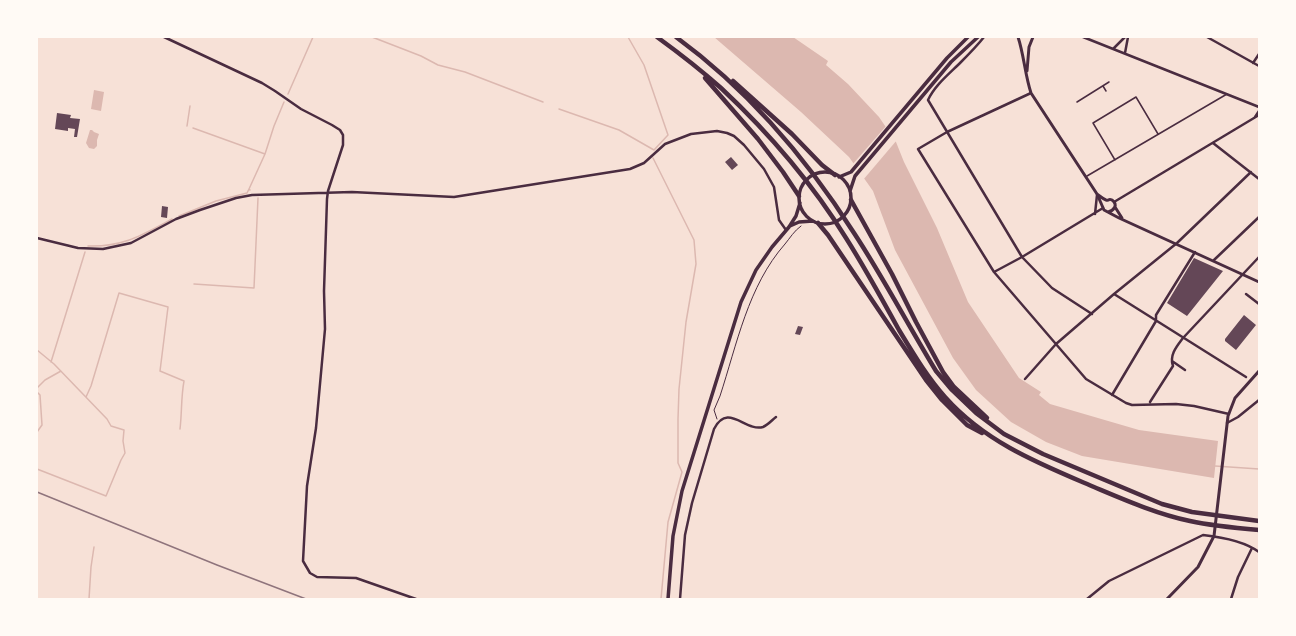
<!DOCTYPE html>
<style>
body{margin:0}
#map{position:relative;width:1296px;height:636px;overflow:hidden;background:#f7e1d7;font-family:"Work Sans",sans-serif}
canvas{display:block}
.frame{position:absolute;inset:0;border:38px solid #fffaf5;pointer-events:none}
</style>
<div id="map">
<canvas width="1296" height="636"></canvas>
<div class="frame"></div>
</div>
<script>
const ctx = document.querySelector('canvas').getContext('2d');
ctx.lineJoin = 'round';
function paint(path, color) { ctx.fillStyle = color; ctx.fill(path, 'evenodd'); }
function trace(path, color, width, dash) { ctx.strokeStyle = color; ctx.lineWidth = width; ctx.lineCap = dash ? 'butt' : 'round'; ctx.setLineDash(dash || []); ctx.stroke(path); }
paint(new Path2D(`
 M714 37H793L828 61 826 65 848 84 879 117 896 142 904 162 937 228 968 302 1019 378 1041 392 1039 395 1050 404 1139 430 1218 441 1214 478 1082 456 1046 442 1011 422 976 390 953 358 895 250 873 191 849 157 801 112Z
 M94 90 104 92 101 111 91 109Z
 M90 130H92L94 132 99 134 97 140V146L94 149 89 148 86 143Z`), '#dcb8b0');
paint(new Path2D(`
 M887 125 897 140 863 180 852 165Z`), '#f7e1d7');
trace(new Path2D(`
 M372 37 421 56 438 65 465 72 543 102
 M288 94 313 37
 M559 109 619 130 654 150 668 135 644 65 628 37
 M187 126 190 106
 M193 128 265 154
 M653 158 694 240 696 264 686 322 679 389 678 419V463L682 472 668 522 661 599
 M250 190 249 189 265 154 274 126 284 102
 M179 216 216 201 247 193 249 189
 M88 246C124 247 142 235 172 219
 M194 284 254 288 258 198
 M37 350 54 364 107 419 111 426 124 430 123 441 125 453 121 460 106 496 37 469
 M51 362 85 252
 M37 388 45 380 61 371
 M37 392 40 395 42 425 37 432
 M86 397 91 386 119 293 168 307 160 371 184 381C181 397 182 412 180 429
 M1215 466 1259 469
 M89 599 91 567 94 547`), '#dcb8b0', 1.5);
paint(new Path2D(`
 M57 113 71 115 70 118 80 119 77 137H74L75 129 68 128V131L55 129Z
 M731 157 738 165 732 170 725 162Z
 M162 206 168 207 167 218 161 217Z
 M1194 258 1223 271 1187 316 1167 303Z
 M1244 315 1256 325 1236 350 1225 341V339Z
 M798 326 803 327 800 335 795 334Z`), '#644757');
trace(new Path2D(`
 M717 419 714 410 720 396C737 344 748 286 785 244 790 238 794 231 801 226`), '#4a2c40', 1);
trace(new Path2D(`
 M1103 86 1106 91
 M1077 102 1109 82
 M1115 160 1093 123 1136 97 1158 134
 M1087 176 1227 94`), '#4a2c40', 1.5);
trace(new Path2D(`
 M164 37 262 83 275 91 301 109 332 125 340 130 343 135V145L328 191 327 199 324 291 325 329 316 428 307 486 303 561 310 573 317 577 356 578 416 599
 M984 37C977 46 969 54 961 62 949 74 935 85 928 100L1022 257 1052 288 1092 314
 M1083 37 1259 107
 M1207 37 1259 66
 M1113 49 1125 37
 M1125 53 1128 37
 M1253 63 1259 54
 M1031 93 947 132 918 149 994 272 1086 379 1126 403 1132 405 1176 404 1194 406 1229 414
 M1255 117 1259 111
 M1213 143 1259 179
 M1114 202 1259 115
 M1095 214 1097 195
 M37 238 78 248 103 249 131 243 176 219 200 210 236 198 252 195 352 192 454 197 567 179 630 169 644 163 665 144 691 134 717 131 727 133 734 136 744 145 764 169 774 187 779 220 786 230
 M1214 260 1259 217
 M994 272 1022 257 1103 208
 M1114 294 1246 377
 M1246 294 1259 304
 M1172 361 1185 370
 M1025 379 1056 344 1114 294 1177 243 1251 172
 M1112 395 1156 321V315L1195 252
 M1150 402 1173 366C1169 355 1177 346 1183 338L1259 257
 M1227 423 1238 417 1259 400
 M680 599 685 535 692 503 714 429C728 402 745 432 763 427 768 425 772 420 776 417
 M1087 599 1109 581 1203 535C1221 537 1244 541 1259 552
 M1231 599 1238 577 1252 548`), '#4a2c40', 2.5);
trace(new Path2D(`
 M1018 37C1024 55 1025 75 1031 93L1097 194 1104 210 1119 218 1259 282
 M1027 71 1029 47 1033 37
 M1097 194C1100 196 1103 199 1106 200 1110 201 1108 198 1112 200 1119 205 1113 211 1108 212
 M1115 207 1122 218
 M1167 599 1198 567 1214 536 1228 416 1235 398 1259 371`), '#4a2c40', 3);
trace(new Path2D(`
 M799 198a26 26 0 1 1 52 0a26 26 0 1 1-52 0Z
 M839 177 851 172 947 58 968 37
 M850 191 855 176 951 62 978 37
 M790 226 799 222 813 221
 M668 599 673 536 682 491 741 302 756 270 772 247 789 227 796 216 800 203`), '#4a2c40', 3.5);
trace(new Path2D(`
 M657 37C679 53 701 70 721 88 768 132 812 183 846 238 865 268 882 299 899 330 913 353 927 377 945 397 986 443 1040 464 1094 487 1125 500 1157 514 1190 521 1213 526 1236 528 1259 530
 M676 37C747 89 807 159 854 233 883 277 908 325 936 371L952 390 976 413 1004 434 1043 454 1162 504 1192 512 1259 521
 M705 78 758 139 783 172 799 196
 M733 81 792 134 822 165 835 175
 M851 200 892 274 916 322 943 372 954 387 987 418
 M818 223 828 235 926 380 942 400 967 425 982 433`), '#4a2c40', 4.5);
trace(new Path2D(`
 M37 492 217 565 306 599`), '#8f747c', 1.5);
</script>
